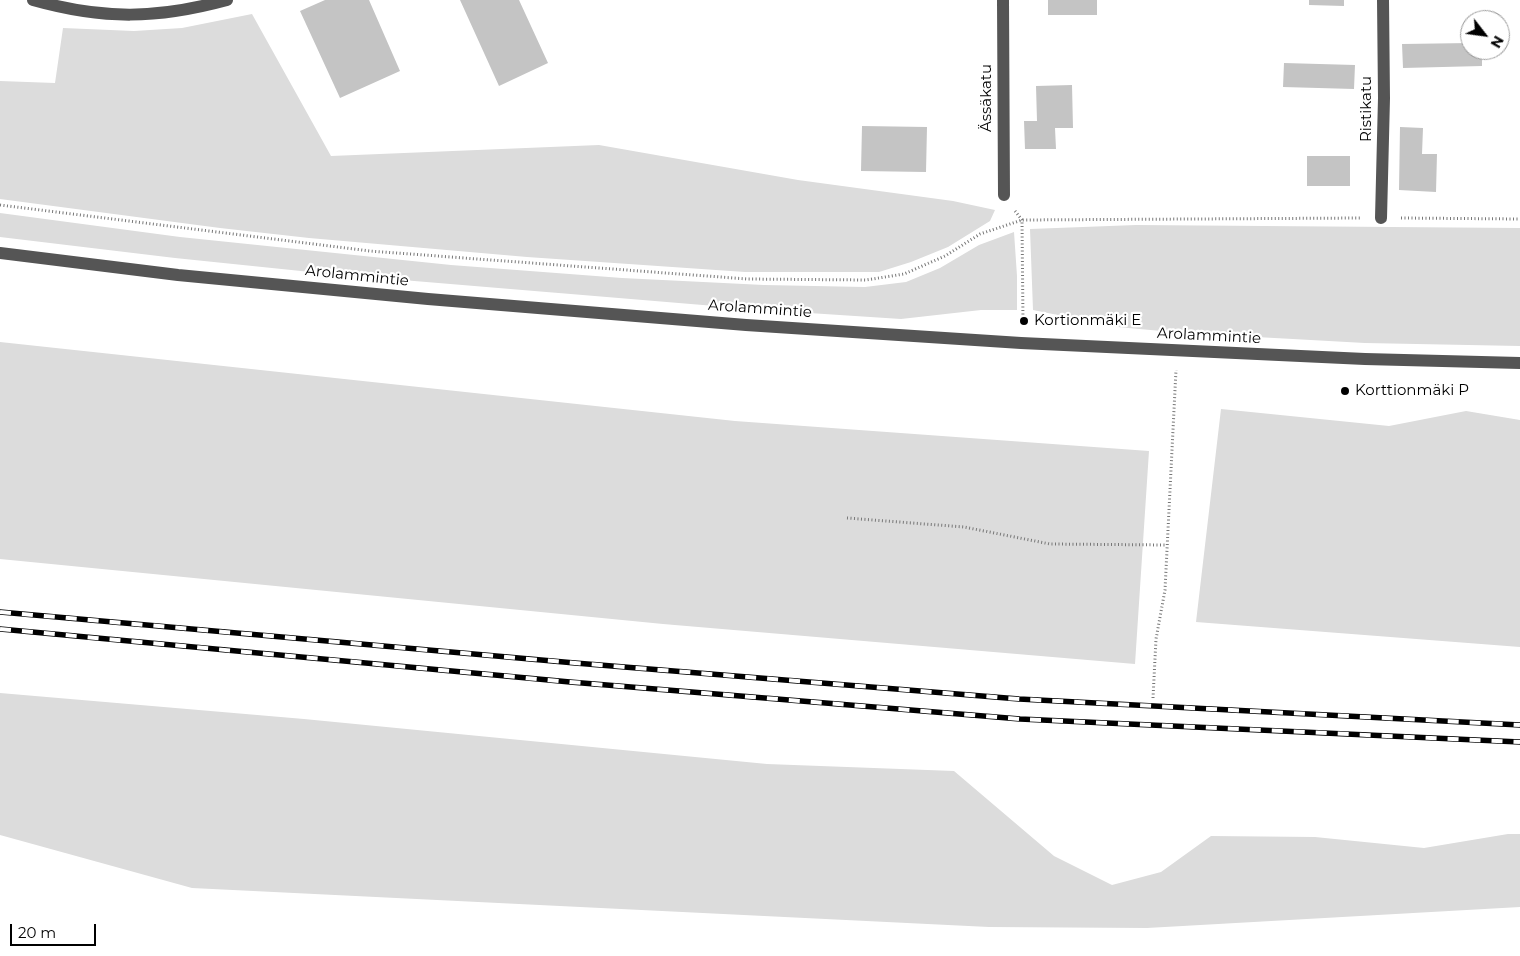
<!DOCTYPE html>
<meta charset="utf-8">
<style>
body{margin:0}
#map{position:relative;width:1520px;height:956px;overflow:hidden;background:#fff;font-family:Montserrat,sans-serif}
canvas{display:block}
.north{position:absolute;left:1460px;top:10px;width:50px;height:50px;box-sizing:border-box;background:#fff;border:1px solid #999;border-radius:50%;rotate:120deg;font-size:14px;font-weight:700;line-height:20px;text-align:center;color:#000}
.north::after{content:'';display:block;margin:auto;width:18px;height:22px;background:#000;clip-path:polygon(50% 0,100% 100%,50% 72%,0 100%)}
.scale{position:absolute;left:10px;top:924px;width:86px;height:22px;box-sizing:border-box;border:2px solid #000;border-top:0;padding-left:6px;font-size:15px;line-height:18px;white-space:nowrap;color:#000;-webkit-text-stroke:4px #fff;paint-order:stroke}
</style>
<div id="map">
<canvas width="1520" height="956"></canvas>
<div class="north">N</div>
<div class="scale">20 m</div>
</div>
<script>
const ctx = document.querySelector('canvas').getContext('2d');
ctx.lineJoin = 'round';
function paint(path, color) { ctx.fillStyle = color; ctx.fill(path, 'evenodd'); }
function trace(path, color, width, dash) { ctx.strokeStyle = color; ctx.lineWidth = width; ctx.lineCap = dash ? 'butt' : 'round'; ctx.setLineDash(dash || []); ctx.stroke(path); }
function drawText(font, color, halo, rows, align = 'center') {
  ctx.font = font + ' Montserrat,sans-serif'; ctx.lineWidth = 4.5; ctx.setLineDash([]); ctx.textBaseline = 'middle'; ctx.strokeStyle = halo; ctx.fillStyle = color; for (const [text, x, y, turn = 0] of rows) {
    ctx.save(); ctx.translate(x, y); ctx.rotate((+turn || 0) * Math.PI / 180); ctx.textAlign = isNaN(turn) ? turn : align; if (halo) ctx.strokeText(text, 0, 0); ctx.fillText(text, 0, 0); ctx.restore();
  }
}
paint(new Path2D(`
 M252 14 331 156 599 145 798 180 953 201 995 210 990 221 948 247 911 262 879 272H745L527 257 309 238 220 228 0 199V81L55 83 63 28 134 31 182 28Z
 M0 213 180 237 451 265 622 278 764 285 865 287 906 282 940 268 979 245 1014 232 1017 276V310H981L901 319 763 310 330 274 175 258 0 237Z
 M1136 225 1520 228V346L1365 343 1184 333 1117 327 1033 310 1030 229Z
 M0 342 735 421 1149 451 1135 664 663 624 0 559Z
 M1221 409 1389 426 1466 411 1520 420V647L1196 622Z
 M0 693 304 719 767 764 954 771 1054 856 1112 885 1161 872 1211 836 1315 837 1424 848 1508 834H1520V907L1147 928 989 927 192 888 0 835Z`), '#dcdcdc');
paint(new Path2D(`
 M325 0H369L400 71 340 98 300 11Z
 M460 0H519L548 63 499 86Z
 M1048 0H1097V15H1048Z
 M1309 0H1344V6L1309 5Z
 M1470 43V50H1482V66L1403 68 1402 44Z
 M1284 63 1355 65 1354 89 1283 87Z
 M1072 85 1073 128H1055L1056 149H1025L1024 121H1037L1036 86Z
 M862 126 927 127 926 172 861 171Z
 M1400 127 1423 128 1422 154H1437L1436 192 1399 190Z
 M1307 156H1350V186H1307Z`), '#c4c4c4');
trace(new Path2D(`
 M0 205 370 251 747 279 866 280 904 274 945 256 980 234 1022 220 1362 218
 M1015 211 1022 220 1023 322
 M1401 218 1520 219
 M847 518 964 527 1050 544 1167 545
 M1153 698 1156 639 1165 590 1176 370`), '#777', 3, [1, 2.5]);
trace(new Path2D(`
 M33 0C104 20 157 19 227 0
 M1003 0 1004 195
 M1381 218 1384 98 1383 0
 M0 253 178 275 428 299 746 325 1021 343 1365 359 1520 363`), '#555', 12);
const rail = new Path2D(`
 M0 612 575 663 1019 699 1520 725
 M0 629 570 682 1020 719 1520 742`);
trace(rail, '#000', 5.5);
trace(rail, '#fff', 4, [11]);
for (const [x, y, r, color] of [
 [1024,321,5,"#000"],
 [1345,391,5,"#000"]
]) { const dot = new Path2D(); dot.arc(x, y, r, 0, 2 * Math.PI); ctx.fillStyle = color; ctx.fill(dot); trace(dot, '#fff', 2); }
drawText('15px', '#000', '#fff', [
 ["Ässäkatu",987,98,-90],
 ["Ristikatu",1367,109,-90],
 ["Arolammintie",357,276,6],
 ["Arolammintie",760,309,4],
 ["Arolammintie",1209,336,3]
]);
drawText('15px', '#000', '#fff', [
 ["Kortionmäki E",1034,321],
 ["Korttionmäki P",1355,391]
], 'left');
</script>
